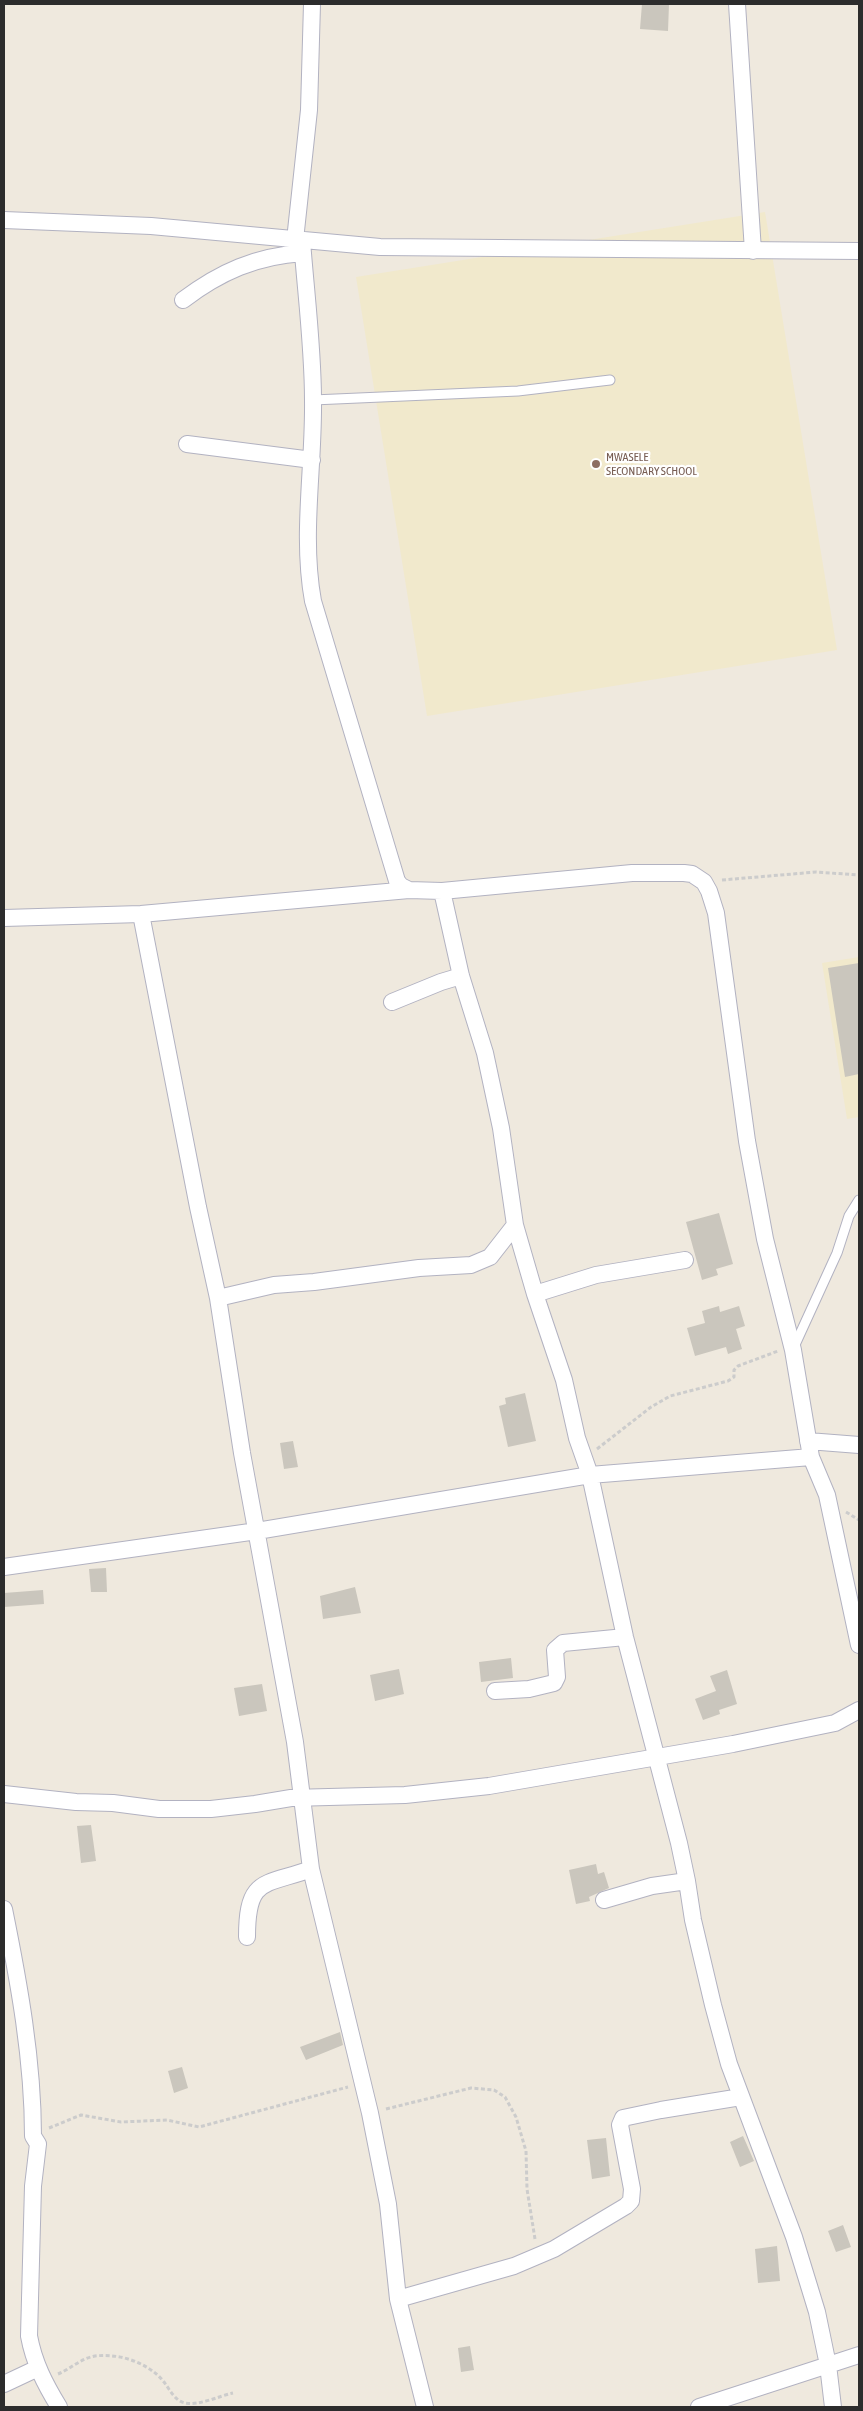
<!DOCTYPE html>
<style>
body{margin:0}
#map{position:relative;width:863px;height:2411px;overflow:hidden;background:#efe9de;font-family:"Asap Condensed",sans-serif}
canvas{display:block}
.frame{position:absolute;inset:0;border:5px solid #2c2c2c;pointer-events:none}
</style>
<div id="map">
<canvas width="863" height="2411"></canvas>
<div class="frame"></div>
</div>
<script>
const ctx = document.querySelector('canvas').getContext('2d');
ctx.lineJoin = 'round';
function paint(path, color) { ctx.fillStyle = color; ctx.fill(path, 'evenodd'); }
function trace(path, color, width, dash) { ctx.strokeStyle = color; ctx.lineWidth = width; ctx.lineCap = dash ? 'butt' : 'round'; ctx.setLineDash(dash || []); ctx.stroke(path); }
function drawText(font, color, halo, rows, align = 'center') {
  ctx.font = font + ' "Asap Condensed",sans-serif'; ctx.lineWidth = 4.5; ctx.setLineDash([]); ctx.textBaseline = 'middle'; ctx.strokeStyle = halo; ctx.fillStyle = color; for (const [text, x, y, turn = 0] of rows) {
    ctx.save(); ctx.translate(x, y); ctx.rotate((+turn || 0) * Math.PI / 180); ctx.textAlign = isNaN(turn) ? turn : align; if (halo) ctx.strokeText(text, 0, 0); ctx.fillText(text, 0, 0); ctx.restore();
  }
}
paint(new Path2D(`
 M765 212 837 650 427 716 356 277Z
 M859 957V1117L847 1119 822 963Z`), '#f1e9cc');
paint(new Path2D(`
 M642 4H669L668 31 640 29Z
 M859 963V1074L845 1077 828 968Z
 M719 1213 733 1264 716 1269 718 1275 702 1280 686 1222Z
 M719 1306 720 1312 739 1306 745 1326 736 1329 742 1349 728 1354 726 1347 695 1356 687 1328 705 1323 702 1311Z
 M525 1393 536 1441 508 1447 499 1406 506 1404 505 1398Z
 M293 1441 298 1467 284 1469 280 1443Z
 M106 1568 107 1592H91L89 1569Z
 M355 1587 361 1613 323 1619 320 1596Z
 M43 1590 44 1604 4 1607V1593Z
 M511 1658 513 1678 481 1682 479 1662Z
 M399 1669 404 1694 375 1701 370 1675Z
 M727 1670 737 1704 719 1710 720 1714 703 1720 695 1699 716 1691 710 1676Z
 M262 1684 267 1711 239 1716 234 1688Z
 M91 1825 96 1861 81 1863 77 1826Z
 M596 1864 598 1874 604 1872 609 1888 589 1897 590 1901 576 1904 569 1870Z
 M340 2032 343 2045 306 2060 300 2047Z
 M182 2067 188 2088 174 2093 168 2071Z
 M743 2136 754 2161 740 2167 730 2142Z
 M606 2138 610 2176 592 2179 587 2140Z
 M843 2225 851 2247 836 2252 828 2231Z
 M777 2246 780 2281 758 2283 755 2249Z
 M470 2346 474 2370 461 2372 458 2348Z`), '#cac6bd');
const service = new Path2D(`
 M313 400 518 391 610 380
 M794 1347 837 1253 849 1216 859 1200`);
const minor = new Path2D(`
 M737 4 753 251
 M4 220 151 226 380 247 859 251
 M295 240 309 110 312 4
 M302 241C306 294 313 348 313 400 314 468 301 535 313 601L397 881 401 886 409 890 442 891 632 873H684L692 874 704 882 709 891 716 913 747 1141 765 1239 793 1350 811 1457 827 1495 859 1645
 M183 300C220 272 256 256 303 253
 M187 444 312 460
 M442 891 461 976 485 1053 501 1128 515 1225 535 1294 564 1380 577 1438 590 1475 625 1637 679 1843 687 1881 693 1920 713 2005 729 2064 794 2237 817 2312 828 2365 833 2407
 M141 914 198 1207 218 1298 242 1453 295 1742 311 1869 370 2113 388 2204 398 2299 425 2407
 M4 918 141 914 409 890
 M392 1002 441 982 461 976
 M535 1294 596 1275 685 1260
 M218 1298 274 1285 314 1282 419 1268 471 1265 490 1257 515 1225
 M808 1441 859 1445
 M4 1567 257 1531 590 1475 811 1457
 M495 1691 529 1689 554 1683 557 1677 555 1650 563 1643 625 1637
 M4 1794 76 1802 113 1803 159 1809H211L255 1804 291 1798 405 1795 489 1786 733 1744 835 1723 859 1710
 M604 1900 652 1886 687 1881
 M4 1909C19 1983 33 2060 33 2136L38 2144 33 2186 29 2336C34 2363 45 2384 59 2407
 M247 1937C247 1876 265 1886 311 1869
 M398 2299 514 2266 554 2249 626 2206 631 2201 632 2189 620 2125 623 2118 661 2110 741 2097
 M4 2384 38 2368
 M699 2407 859 2355`);
trace(service, '#b2b2c1', 11);
trace(minor, '#b2b2c1', 18);
trace(new Path2D(`
 M722 880 816 872 859 875
 M597 1449 651 1407 670 1396 728 1381 734 1377V1370L738 1366 778 1351
 M846 1512 859 1520
 M386 2109 471 2088 494 2090 505 2097 516 2117 526 2151 527 2189 535 2239
 M49 2128 81 2115 121 2122 167 2120 199 2127 348 2087
 M58 2374C70 2369 82 2358 95 2356 120 2353 149 2363 164 2382 170 2390 175 2401 185 2403 199 2406 219 2396 233 2393`), '#ccc', 3, [4, 2.5]);
trace(service, '#fff', 9);
trace(minor, '#fff', 16);
for (const [x, y, r, color] of [
 [596,464,5,"#8d6e63"]
]) { const dot = new Path2D(); dot.arc(x, y, r, 0, 2 * Math.PI); ctx.fillStyle = color; ctx.fill(dot); trace(dot, '#fff', 2); }
drawText('12px', '#785e54', '#fff', [
 ["MWASELE",606,457],
 ["SECONDARY SCHOOL",606,471]
], 'left');
</script>
